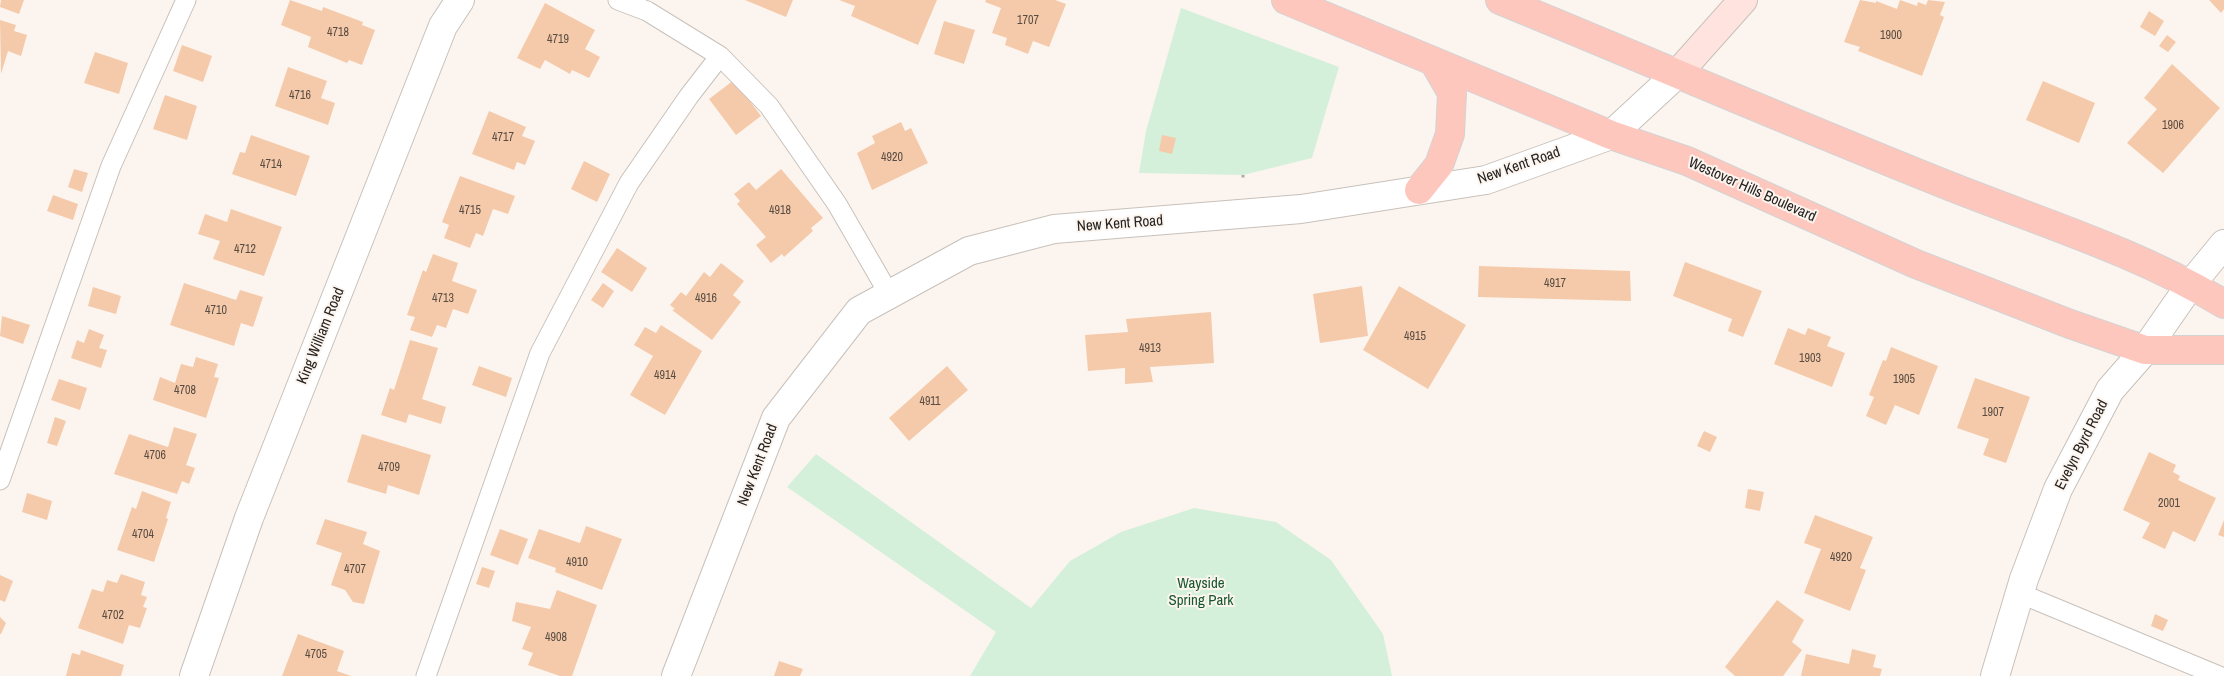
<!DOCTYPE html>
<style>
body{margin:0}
canvas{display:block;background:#fcf5ef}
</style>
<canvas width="2224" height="676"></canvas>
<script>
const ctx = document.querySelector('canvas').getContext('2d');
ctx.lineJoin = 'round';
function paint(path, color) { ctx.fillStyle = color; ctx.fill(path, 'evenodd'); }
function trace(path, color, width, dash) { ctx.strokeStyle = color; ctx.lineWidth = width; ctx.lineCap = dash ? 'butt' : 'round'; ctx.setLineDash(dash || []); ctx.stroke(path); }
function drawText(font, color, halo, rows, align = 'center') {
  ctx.font = font + ' "Archivo Narrow",sans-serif'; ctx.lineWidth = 4; ctx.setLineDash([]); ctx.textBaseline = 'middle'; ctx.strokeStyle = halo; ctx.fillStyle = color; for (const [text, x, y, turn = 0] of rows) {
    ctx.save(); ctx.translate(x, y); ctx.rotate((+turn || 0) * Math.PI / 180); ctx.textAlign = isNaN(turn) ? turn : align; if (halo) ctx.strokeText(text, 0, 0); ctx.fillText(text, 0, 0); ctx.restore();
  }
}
paint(new Path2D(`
 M1181 8 1339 67 1312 158 1243 175 1139 173 1146 131Z
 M816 454 1031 608 1070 561 1121 532 1194 508 1276 522 1331 560 1383 634 1392 676H970L996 632 787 487Z`), '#d4f0da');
paint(new Path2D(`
 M1 0H24L19 14 0 7Z
 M290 0 322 11 323 7 363 22 362 25 375 30 362 65 349 60 347 63 308 47 311 37 281 25Z
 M745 0H793L786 17Z
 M839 0H937L918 45 851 16 855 6Z
 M986 0H1055L1066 4 1049 47 1033 41 1028 54 1005 45 1007 38 992 33 1001 8 985 2Z
 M1860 0 1876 3V1L1897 9 1900 0 1917 6 1918 2 1926 5 1928 0 1945 2 1940 15 1944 17 1922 76 1858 51 1860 47 1844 42Z
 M2209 0H2224V9L2221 13Z
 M545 3 595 30 585 49 600 57 589 78 572 70 570 74 545 60 540 69 517 58Z
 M2149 11 2164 21 2155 36 2140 27Z
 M0 20 16 25 14 31 27 35 21 56 8 51 1 74Z
 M944 21 975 30 964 64 934 54Z
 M2167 35 2176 42 2168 52 2159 46Z
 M182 45 212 56 203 82 173 71Z
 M95 52 128 63 119 94 84 83Z
 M2172 64 2220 108 2163 173 2127 143 2157 109 2144 98Z
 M288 67 327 81 321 98 335 103 328 125 275 106Z
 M734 80 761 116 736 135 709 99Z
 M2043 81 2095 103 2079 143 2026 120Z
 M165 95 197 106 187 140 153 129Z
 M489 111 526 127 522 136 535 141 525 165 517 162 514 170 472 154Z
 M901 122 905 131 911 128 928 163 872 190 857 153 875 143 872 136Z
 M251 135 310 156 296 196 232 174 240 152 245 153Z
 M1162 135 1176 138 1172 154 1159 151Z
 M584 161 610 174 597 202 571 189Z
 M74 169 88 173 82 192 68 187Z
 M781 169 823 218 811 228 813 231 784 257 782 254 771 263 756 245 766 237 737 204 740 201 734 194 749 182 756 190Z
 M460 176 515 196 508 214 493 209 483 236 476 233 470 248 444 238 449 225 442 222Z
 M53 195 78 204 73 220 47 211Z
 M231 209 282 227 264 276 213 259 220 241 198 234 205 214 227 222Z
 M617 248 647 268 632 292 601 272Z
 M433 254 458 263 452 281 477 290 468 314 453 309 446 328 437 325 432 337 410 330 415 317 407 315 423 270 426 272Z
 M1685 262 1762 291 1743 337 1728 331 1732 319 1673 296Z
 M721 263 744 281 733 295 741 302 712 340 672 310 675 309 670 305 681 292 686 296 704 272 710 277Z
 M1479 266 1630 271 1631 301 1478 297Z
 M184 283 236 300 240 290 263 297 253 327 241 323 234 346 170 325Z
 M603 283 614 291 603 308 591 300Z
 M1362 286 1368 336 1320 343 1313 294Z
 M1399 286 1466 325 1428 389 1363 350Z
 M93 287 121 296 116 314 88 306Z
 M1211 312 1214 363 1150 367 1153 382 1125 384V368L1088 371 1085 335 1128 332 1126 319Z
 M2 316 30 325 23 344 0 336Z
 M661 325 702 351 665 415 630 395 653 356 634 345 645 327 656 333Z
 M1788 328 1805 335 1808 328 1831 337 1827 346 1845 353 1832 387 1774 364Z
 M89 329 104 335 99 348 107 350 101 368 71 358 77 340 84 343Z
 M410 340 438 348 422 399 446 407 441 424 409 414 406 423 381 415 390 388 394 390Z
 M1891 347 1938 366 1919 415 1895 405 1886 425 1866 416 1874 397 1869 395 1883 360 1886 361Z
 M196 357 218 364 214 377 219 378 206 418 153 400 160 377 175 383 181 364 193 367Z
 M479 366 512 378 506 397 472 385Z
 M947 366 968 390 909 441 889 418Z
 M1975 378 2030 397 2006 463 1983 455 1989 439 1957 428Z
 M59 379 87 388 80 410 51 400Z
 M55 417 66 421 57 446 47 443Z
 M174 427 197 434 186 465 195 468 189 484 182 481 177 494 114 474 129 434 168 447Z
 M1704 431 1717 437 1710 452 1697 446Z
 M362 434 431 455 419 495 388 485 386 494 347 482Z
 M2149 452 2176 465 2173 472 2180 476 2178 480 2216 498 2195 542 2173 531 2165 549 2142 538 2150 523 2123 510Z
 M1748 489 1764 492 1760 511 1745 508Z
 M142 491 171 502 166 518 168 519 154 562 117 550 132 507 136 509Z
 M27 493 52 501 47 520 22 512Z
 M1815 515 1873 537 1860 568 1866 570 1850 611 1804 593 1821 549 1804 543Z
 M325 519 367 532 363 544 380 551 364 604 353 602 345 590 331 585 342 553 316 544Z
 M2224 520V537L2218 535Z
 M586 526 622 539 602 590 555 572 556 568 528 558 539 529 580 543Z
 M500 529 528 539 518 565 490 555Z
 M482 567 495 571 489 588 476 584Z
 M121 574 145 582 141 595 147 597 143 607 147 608 140 628 129 625 123 644 78 628 92 589 103 592 107 580 117 583Z
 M0 575 13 581 5 602 0 600Z
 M557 590 597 605 572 676H560L528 665 533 653 522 649 531 627 512 621 516 602 550 609Z
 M1777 600 1804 620 1792 642 1802 650 1783 676H1735L1725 667Z
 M2155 614 2168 620 2163 631 2151 626Z
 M0 617 6 623 1 634H0Z
 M298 634 344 651 337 671 351 676H282Z
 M1852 649 1876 655 1873 667 1882 669 1880 676H1801L1806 654 1849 664Z
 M81 650 124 665 121 676H66L72 653 80 655Z
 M779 661 803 669 800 676H774Z`), '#f5caaa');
const lane = new Path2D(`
 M618 0 647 11 720 56 769 106 837 204 889 294
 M0 480 111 166 186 0
 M2019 593 2219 676
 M426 676 540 353 629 183 689 96 720 56`);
const street = new Path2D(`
 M194 676 249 518 443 26 460 0
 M676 676 776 418 859 311 969 251 1054 229 1301 209 1486 180 1611 135 1678 73
 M1995 676 2024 579 2058 489 2110 390 2145 350 2191 284 2224 244`);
const secondary = new Path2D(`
 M1678 73 1743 0`);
const primary = new Path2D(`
 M1286 0 1611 135 1687 161 1916 264 2070 324 2145 350H2224
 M1500 0C1651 62 1801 127 1952 187 2043 223 2140 253 2224 304
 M1419 190 1439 165 1450 134 1452 93 1434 62`);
trace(lane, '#c8c1bb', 21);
trace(street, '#c8c1bb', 30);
trace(secondary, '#c8c1bb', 30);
trace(primary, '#d3d3d2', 30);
trace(new Path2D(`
 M1243 175V179`), '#aea9a4', 3, [2.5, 2.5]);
trace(lane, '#fff', 19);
trace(street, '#fff', 28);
trace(secondary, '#fee3de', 28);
trace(primary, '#fec7be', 28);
drawText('12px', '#594c42', null, [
 ["1707",1028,21],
 ["4718",338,33],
 ["1900",1891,36],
 ["4719",558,40],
 ["4716",300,96],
 ["1906",2173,126],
 ["4717",503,138],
 ["4920",892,158],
 ["4714",271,165],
 ["4715",470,211],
 ["4918",780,211],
 ["4712",245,250],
 ["4917",1555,284],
 ["4713",443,299],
 ["4916",706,299],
 ["4710",216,311],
 ["4915",1415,337],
 ["4913",1150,349],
 ["1903",1810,359],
 ["4914",665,376],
 ["1905",1904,380],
 ["4708",185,391],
 ["4911",930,402],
 ["1907",1993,413],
 ["4706",155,456],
 ["4709",389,468],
 ["2001",2169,504],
 ["4704",143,535],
 ["4920",1841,558],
 ["4910",577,563],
 ["4707",355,570],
 ["4702",113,616],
 ["4908",556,638],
 ["4705",316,655]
]);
drawText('15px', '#252220', '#fcf5ef', [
 ["New Kent Road",1519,166,-19],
 ["Westover Hills Boulevard",1752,190,24],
 ["New Kent Road",1120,224,-4],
 ["King William Road",321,336,-68],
 ["Evelyn Byrd Road",2082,445,-63],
 ["New Kent Road",758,465,-69]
]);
drawText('15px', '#16582e', '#fcf5ef', [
 ["Wayside",1201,584],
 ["Spring Park",1201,601]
]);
</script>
